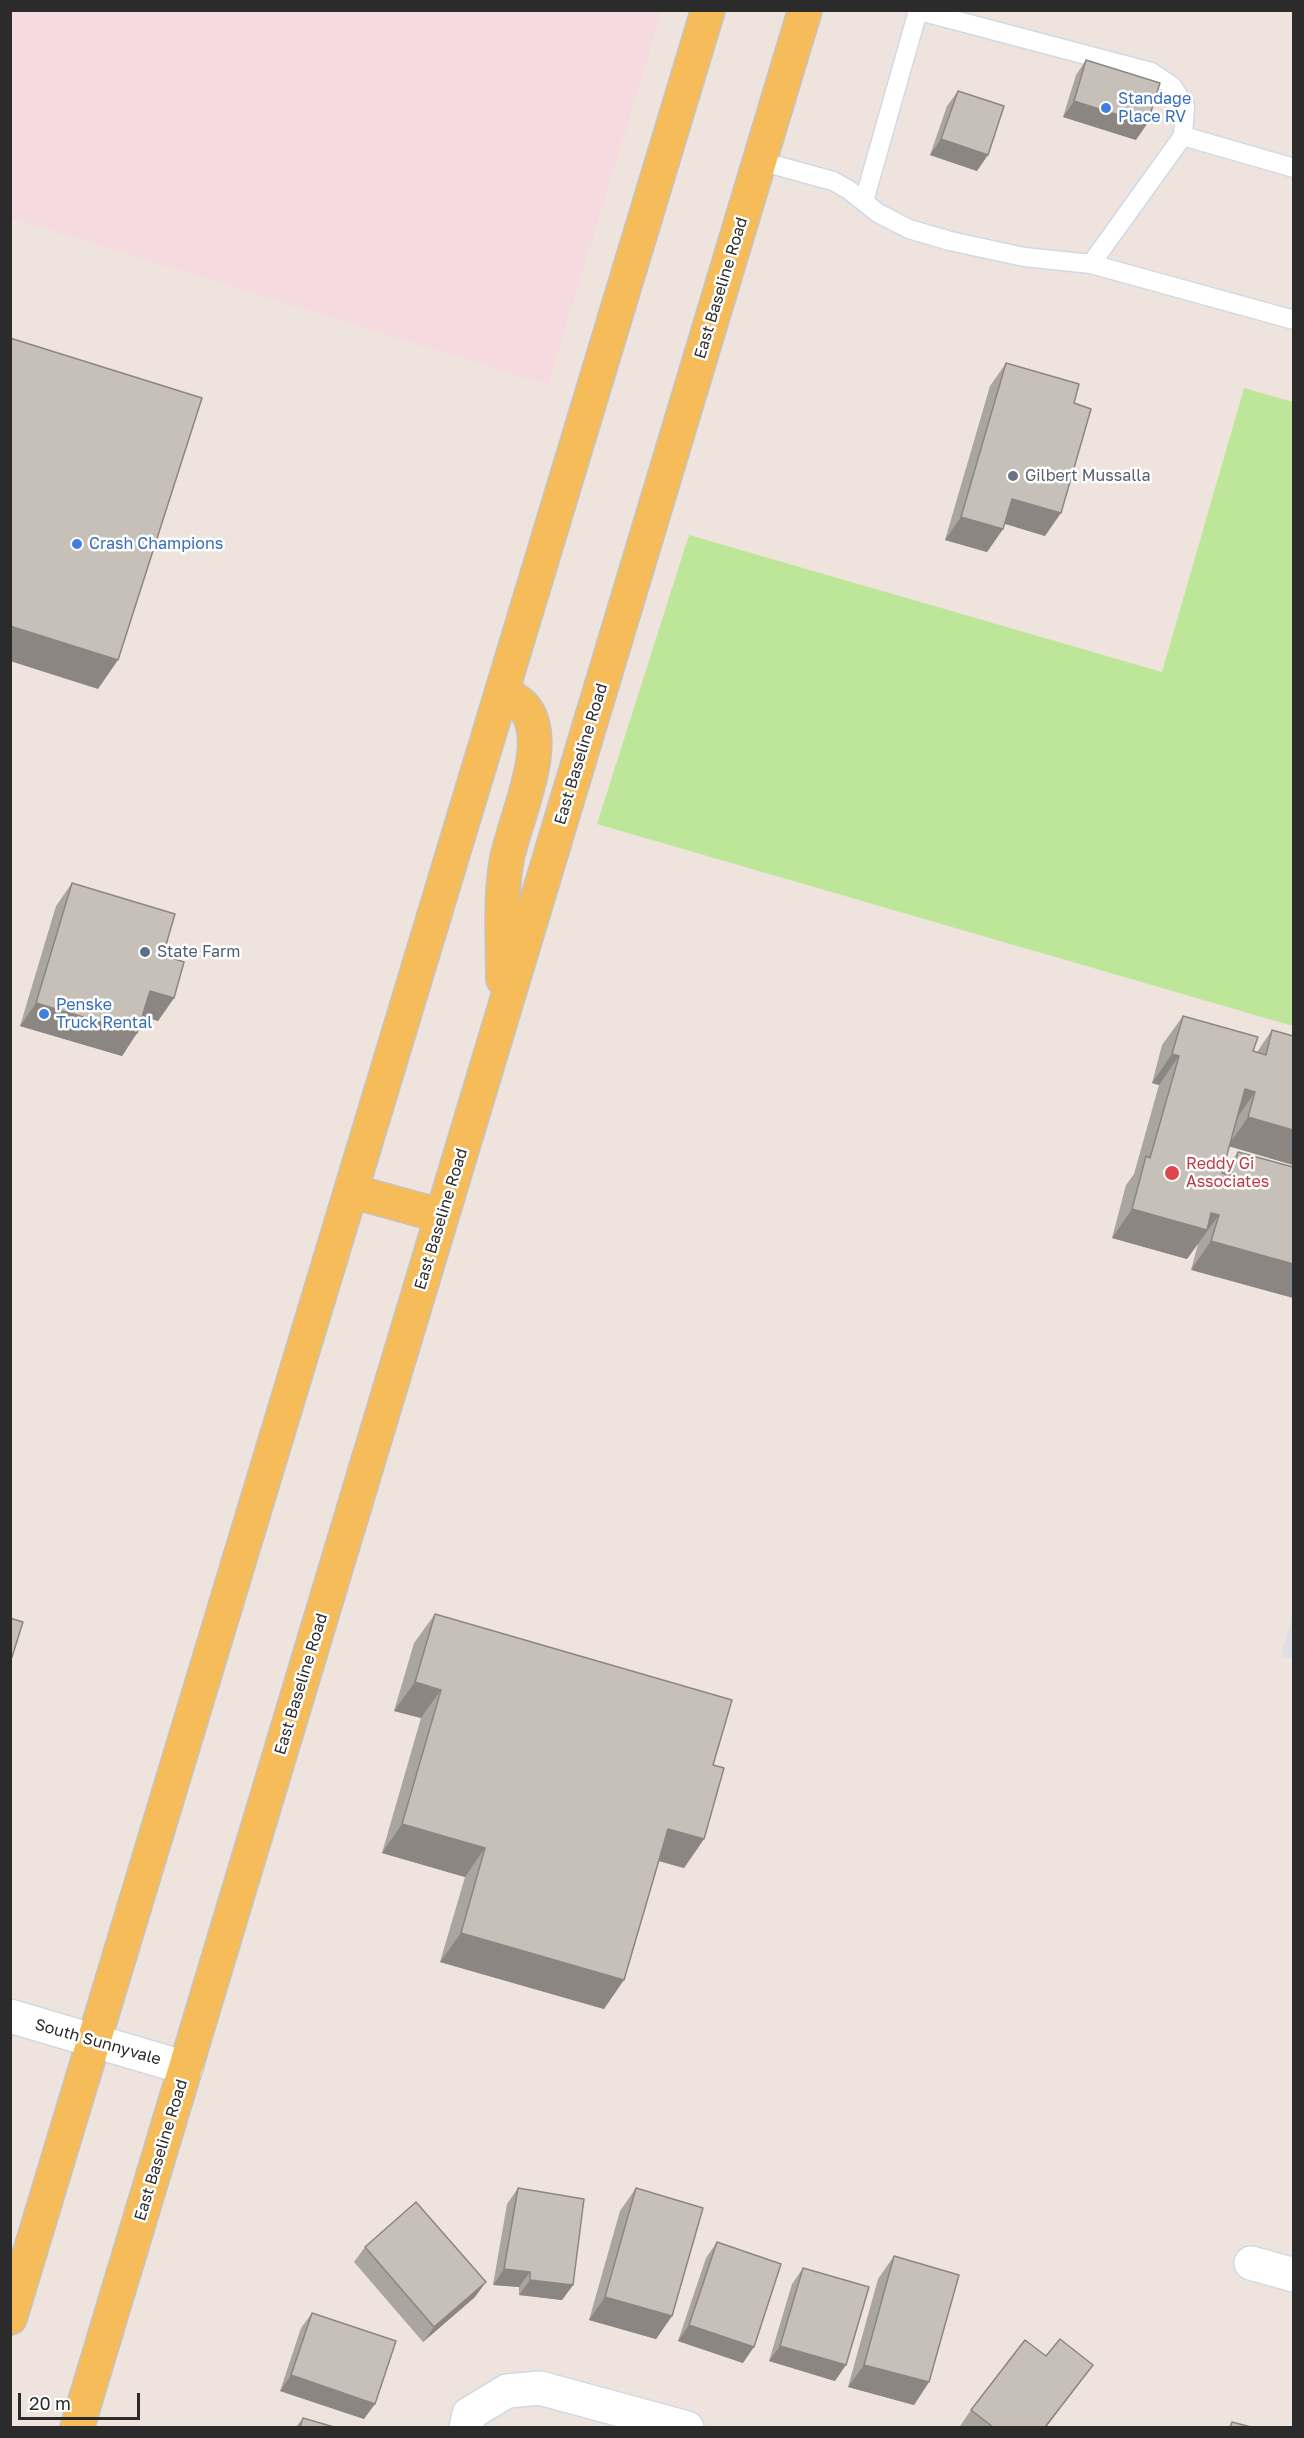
<!DOCTYPE html>
<style>
body{margin:0}
#map{position:relative;width:1304px;height:2438px;overflow:hidden;background:#eee4dd;font-family:"Golos Text",sans-serif}
canvas{display:block}
.frame{position:absolute;inset:0;border:12px solid #2b2b2b;pointer-events:none}
.scale{position:absolute;left:18px;top:2393px;width:122px;height:27px;box-sizing:border-box;border:3px solid #2b2b2b;border-top:0;padding-left:8px;font-size:18px;line-height:21px;white-space:nowrap;color:#2b2b2b;-webkit-text-stroke:4px #fff;paint-order:stroke}
</style>
<div id="map">
<canvas width="1304" height="2438"></canvas>
<div class="frame"></div>
<div class="scale">20 m</div>
</div>
<script>
const ctx = document.querySelector('canvas').getContext('2d');
ctx.lineJoin = 'round';
function paint(path, color) { ctx.fillStyle = color; ctx.fill(path, 'evenodd'); }
function trace(path, color, width, dash) { ctx.strokeStyle = color; ctx.lineWidth = width; ctx.lineCap = dash ? 'butt' : 'round'; ctx.setLineDash(dash || []); ctx.stroke(path); }
function drawText(font, color, halo, rows, align = 'center') {
  ctx.font = font + ' "Golos Text",sans-serif'; ctx.lineWidth = 5; ctx.setLineDash([]); ctx.textBaseline = 'middle'; ctx.strokeStyle = halo; ctx.fillStyle = color; for (const [text, x, y, turn = 0] of rows) {
    ctx.save(); ctx.translate(x, y); ctx.rotate((+turn || 0) * Math.PI / 180); ctx.textAlign = isNaN(turn) ? turn : align; if (halo) ctx.strokeText(text, 0, 0); ctx.fillText(text, 0, 0); ctx.restore();
  }
}
paint(new Path2D(`
 M1293 1613V1659L1281 1656Z`), '#dfdee6');
paint(new Path2D(`
 M10 11H662L548 385 11 218Z`), '#f5dadf');
paint(new Path2D(`
 M1244 388 1293 402V1026L597 824 689 535 1162 672Z`), '#bde698');
const service = new Path2D(`
 M916 10 1151 72 1172 86 1185 106 1183 136 1091 264
 M1183 136 1294 168
 M760 161 833 181 849 190 878 213 909 229 950 241 1024 257 1091 264 1294 320
 M864 201 918 11`);
const minor = new Path2D(`
 M1251 2263 1294 2275
 M466 2428 469 2414 507 2391 540 2388 687 2428`);
const tertiary = new Path2D(`
 M10 2016 186 2068`);
const primary = new Path2D(`
 M502 692C511 697 522 703 527 711 551 749 512 824 506 864 500 902 503 941 503 979
 M351 1191 442 1216
 M10 2318 708 10
 M77 2428 805 10`);
trace(service, '#d2d8e5', 21);
trace(minor, '#d2d8e5', 36);
trace(tertiary, '#d2d8e5', 36);
trace(primary, '#c4c4c4', 36);
trace(service, '#fff', 18);
trace(minor, '#fff', 33);
trace(tertiary, '#fff', 33);
trace(primary, '#f6bc5a', 33);
paint(new Path2D(`
 M1086 60 1136 140 1063 117 1076 75Z
 M958 91 977 171 930 155 947 106Z
 M1006 363 1045 536 1005 524 1003 529 987 552 945 540 990 386Z
 M72 883 163 955 174 998 158 1021 142 1016 137 1033 122 1056 20 1026 56 906Z
 M1183 1016 1257 1052 1272 1030 1293 1036V1165L1229 1146 1222 1173H1223L1238 1152 1293 1167 1191 1270 1198 1244H1197L1187 1259 1112 1238 1126 1185 1134 1174 1159 1085 1152 1083 1162 1045Z
 M435 1614 713 1765 704 1839 684 1868 659 1861 604 2009 440 1962 465 1877 382 1853 421 1718 394 1711 414 1643Z
 M518 2188 573 2285 562 2300 519 2295V2287L493 2285 507 2204Z
 M636 2188 672 2316 656 2339 589 2320 620 2211Z
 M717 2242 743 2363 678 2341 706 2258Z
 M365 2247 475 2297 423 2342 354 2262Z
 M894 2256 929 2382 914 2405 848 2387 878 2279Z
 M803 2268 835 2381 769 2361 792 2284Z
 M312 2313 364 2419 280 2391 301 2328Z
 M1046 2356 1093 2365 1046 2427H961L960 2426 971 2410Z
 M303 2418 334 2427H296Z`), '#aaa59f');
paint(new Path2D(`
 M1074 101 1147 124 1136 140 1063 117Z
 M941 139 988 155 977 171 930 155Z
 M1012 499 1061 513 1045 536 996 521Z
 M961 517 1003 529 987 552 945 540Z
 M10 626 118 660 98 689 10 661Z
 M150 991 174 998 158 1021 134 1013Z
 M36 1003 137 1033 122 1056 20 1026Z
 M1172 1054 1179 1056 1159 1085 1152 1083Z
 M1245 1089 1255 1092 1235 1121Z
 M1248 1117 1293 1130V1165L1228 1146Z
 M1132 1209 1211 1213 1219 1215 1187 1259 1112 1238Z
 M1211 1241 1293 1264V1298L1191 1270Z
 M415 1682 441 1690 421 1718 394 1711Z
 M402 1824 485 1848 465 1877 382 1853Z
 M668 1829 704 1839 684 1868 648 1858Z
 M461 1933 624 1980 604 2009 440 1962Z
 M504 2269 530 2272 519 2287 493 2285Z
 M530 2280 573 2285 562 2300 519 2295Z
 M486 2282 475 2297 423 2342 434 2327Z
 M605 2297 672 2316 656 2339 589 2320Z
 M689 2325 754 2347 743 2363 678 2341Z
 M780 2346 846 2365 835 2381 769 2361Z
 M864 2365 929 2382 914 2405 848 2387Z
 M1093 2365 1046 2427H1045Z
 M291 2375 375 2404 364 2419 280 2391Z`), '#8b8682');
const building = new Path2D(`
 M1086 60 1160 83 1147 124 1074 101Z
 M958 91 1004 106 988 155 941 139Z
 M10 338 202 398 118 660 10 626Z
 M1006 363 1079 384 1074 403 1091 409 1061 513 1012 499 1003 529 961 517Z
 M72 883 175 914 163 955 184 962 174 998 150 991 137 1033 36 1003Z
 M1183 1016 1258 1037 1253 1051 1266 1055 1272 1030 1293 1036V1130L1248 1117 1255 1092 1245 1089 1222 1173 1231 1176 1238 1152 1293 1167V1264L1211 1241 1219 1215 1211 1213 1207 1230 1132 1209 1146 1156 1150 1158 1179 1056 1172 1054Z
 M435 1614 732 1700 713 1765 724 1768 704 1839 668 1829 624 1980 461 1933 485 1848 402 1824 441 1690 415 1682Z
 M10 1618 23 1622 12 1657H10Z
 M518 2188 584 2199 573 2285 530 2280V2272L504 2269Z
 M636 2188 703 2208 672 2316 605 2297Z
 M416 2202 486 2282 434 2327 365 2247Z
 M717 2242 781 2264 754 2347 689 2325Z
 M894 2256 959 2275 929 2382 864 2365Z
 M803 2268 869 2287 846 2365 780 2346Z
 M312 2313 396 2341 375 2404 291 2375Z
 M1060 2339 1093 2365 1045 2427H993L971 2410 1025 2340 1046 2356Z
 M303 2418 334 2427H300Z
 M1232 2422 1251 2427H1230Z`);
paint(building, '#c6c0b9');
trace(building, '#8b8682', 1.5);
for (const [x, y, r, color] of [
 [1106,108,6,"#3f7fe0"],
 [1013,476,6,"#6b7280"],
 [77,544,6,"#3f7fe0"],
 [145,952,6,"#5c6f8a"],
 [44,1014,6,"#3f7fe0"],
 [1172,1173,8,"#e0444e"]
]) { const dot = new Path2D(); dot.arc(x, y, r, 0, 2 * Math.PI); ctx.fillStyle = color; ctx.fill(dot); trace(dot, '#fff', 2); }
drawText('16px', '#366cbe', '#fff', [
 ["Standage",1118,99],
 ["Place RV",1118,117],
 ["Crash Champions",89,544],
 ["Penske",56,1005],
 ["Truck Rental",56,1023]
], 'left');
drawText('16px', '#2b2b2b', '#fff', [
 ["East Baseline Road",721,288,-73],
 ["East Baseline Road",581,754,-73],
 ["East Baseline Road",441,1219,-73],
 ["East Baseline Road",301,1684,-73],
 ["South Sunnyvale",98,2042,16],
 ["East Baseline Road",161,2150,-73]
]);
drawText('16px', '#5b616d', '#fff', [
 ["Gilbert Mussalla",1025,476]
], 'left');
drawText('16px', '#4e5e75', '#fff', [
 ["State Farm",157,952]
], 'left');
drawText('16px', '#be3a42', '#fff', [
 ["Reddy Gi",1186,1164],
 ["Associates",1186,1182]
], 'left');
</script>
